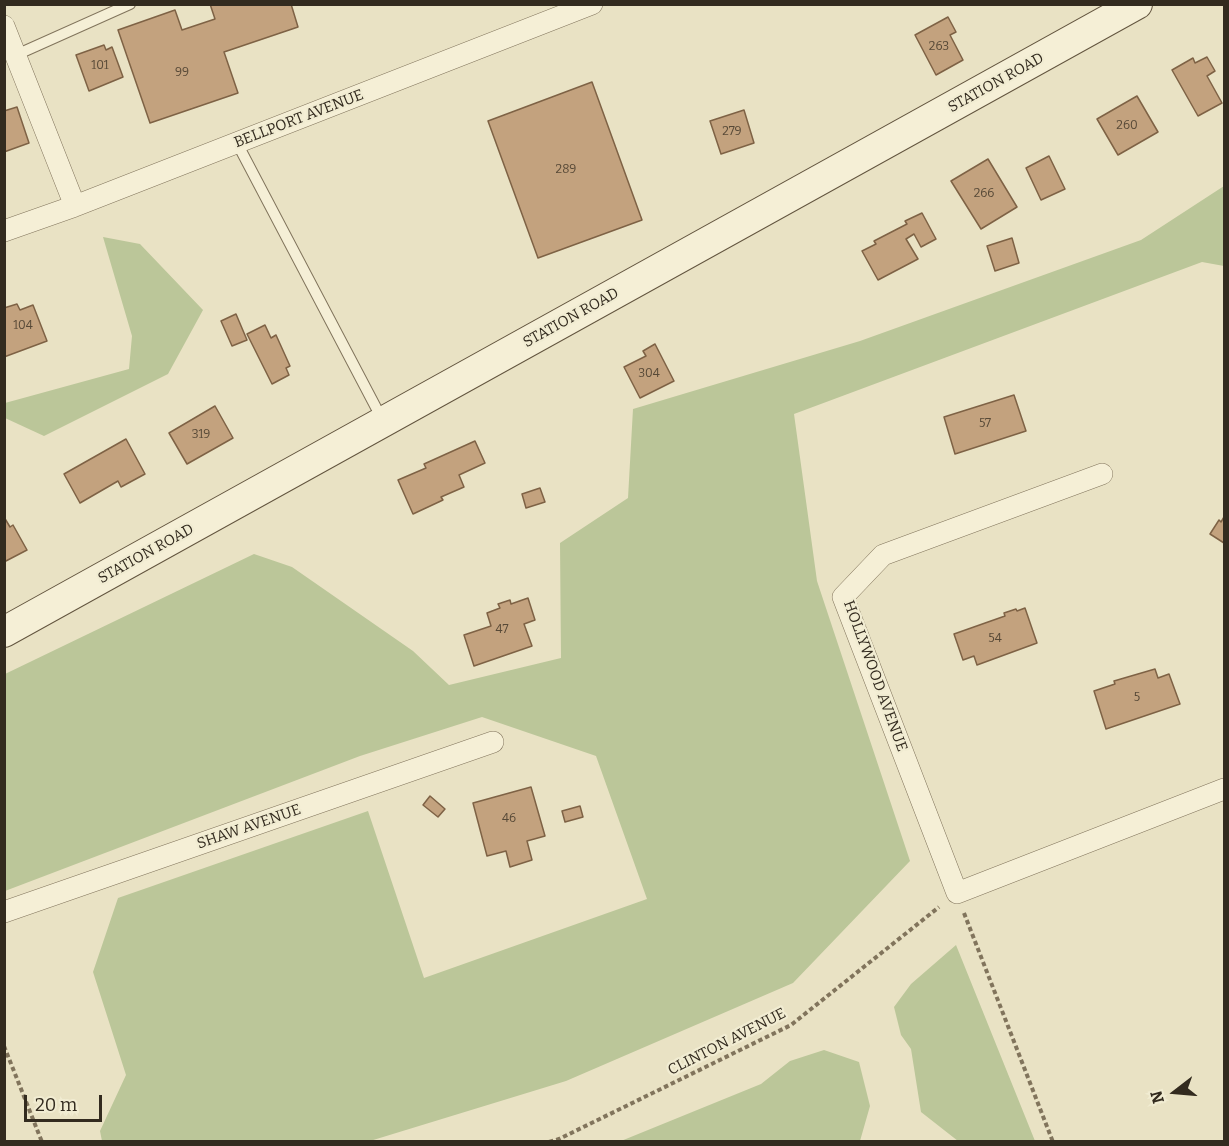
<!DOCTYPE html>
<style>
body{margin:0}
#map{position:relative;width:1229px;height:1146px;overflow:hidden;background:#e9e2c4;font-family:Bitter,serif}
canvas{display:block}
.frame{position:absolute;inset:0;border:6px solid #332b1f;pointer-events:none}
.north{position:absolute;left:1145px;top:1062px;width:60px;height:60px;-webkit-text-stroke:4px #f1ecd2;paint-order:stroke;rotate:254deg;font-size:16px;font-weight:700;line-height:24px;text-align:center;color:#332b1f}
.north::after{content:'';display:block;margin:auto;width:21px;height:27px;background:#332b1f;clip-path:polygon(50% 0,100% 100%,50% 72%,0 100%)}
.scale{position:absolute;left:24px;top:1095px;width:78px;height:27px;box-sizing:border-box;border:3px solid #332b1f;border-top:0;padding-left:8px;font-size:18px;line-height:21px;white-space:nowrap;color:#332b1f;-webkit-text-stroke:4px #f1ecd2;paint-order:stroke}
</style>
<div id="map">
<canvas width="1229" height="1146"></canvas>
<div class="frame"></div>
<div class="north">N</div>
<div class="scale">20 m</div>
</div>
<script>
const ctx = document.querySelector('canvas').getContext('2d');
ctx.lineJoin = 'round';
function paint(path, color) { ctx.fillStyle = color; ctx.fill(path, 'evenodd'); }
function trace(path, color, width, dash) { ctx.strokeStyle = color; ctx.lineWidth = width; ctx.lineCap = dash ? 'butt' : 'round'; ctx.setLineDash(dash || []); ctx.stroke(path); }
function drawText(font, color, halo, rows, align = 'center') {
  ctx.font = font + ' Bitter,serif'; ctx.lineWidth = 4.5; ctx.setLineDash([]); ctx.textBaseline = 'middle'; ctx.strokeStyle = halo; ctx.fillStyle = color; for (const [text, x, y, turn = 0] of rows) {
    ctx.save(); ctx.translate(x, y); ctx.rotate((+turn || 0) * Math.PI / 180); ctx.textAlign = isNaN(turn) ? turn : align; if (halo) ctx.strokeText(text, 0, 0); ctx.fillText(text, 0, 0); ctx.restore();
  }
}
paint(new Path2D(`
 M1224 186V266L1202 262 794 414 817 581 910 861 793 983 566 1081 370 1141H102L100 1131 126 1075 93 972 118 898 368 811 424 978 647 899 596 756 482 717 360 756 5 891V674L254 554 292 567 413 651 449 685 561 658 560 543 628 498 633 409 860 341 1141 240Z
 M103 237 140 244 203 310 168 374 44 436 5 418V403L129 369 132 336Z
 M956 945 1035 1141H958L921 1112 911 1049 901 1035 894 1007 911 984Z
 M824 1050 859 1062 870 1106 860 1141H621L761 1084 790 1061Z`), '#bbc699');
const building = new Path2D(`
 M210 4H291L298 27 224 52 238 93 150 123 118 30 175 10 182 30 215 19Z
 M948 17 956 32 950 35 963 60 936 75 915 35Z
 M104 45 106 50 112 47 123 77 89 91 76 55Z
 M1207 57 1215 71 1207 76 1222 103 1198 116 1172 70 1193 58 1195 63Z
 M592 82 642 220 538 258 488 121Z
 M1137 96 1158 132 1118 155 1097 119Z
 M17 107 29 143 4 152V111Z
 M744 110 754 143 721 154 710 121Z
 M1049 156 1065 189 1041 200 1026 168Z
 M988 159 1017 207 981 229 951 181Z
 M922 213 936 239 921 247 914 234 906 239 918 259 878 280 862 251 876 244 874 241 907 224 905 221Z
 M1012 238 1019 263 995 271 987 246Z
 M17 304 20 310 33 305 47 341 4 357V308Z
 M236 314 247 340 232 346 221 321Z
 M265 325 271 338 276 335 290 366 286 368 289 375 272 384 247 334Z
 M655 344 674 381 640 398 624 367 646 356 643 351Z
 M1014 395 1026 431 955 454 944 417Z
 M215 406 233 438 187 464 169 433Z
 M126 439 145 474 121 487 118 481 80 503 64 474Z
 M475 441 485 463 459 475 464 487 441 497 443 500 413 514 398 480 426 468 424 464Z
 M540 488 545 502 526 508 522 494Z
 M4 517 10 527 13 525 27 550 4 562Z
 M1224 517V543L1210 534 1219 520 1221 522Z
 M528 598 535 620 524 624 532 646 474 666 464 635 491 626 487 613 500 608 498 604 510 600 511 604Z
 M1025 608 1037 643 977 665 974 656 963 660 954 634 1005 616 1004 613 1016 609 1017 611Z
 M1155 669 1158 678 1169 674 1180 704 1106 729 1094 691 1115 684 1114 681Z
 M531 787 545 836 527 841 532 860 510 867 506 851 487 856 473 803Z
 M430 796 445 809 438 817 423 805Z
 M580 806 583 817 565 822 562 811Z`);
paint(building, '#c3a27e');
trace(building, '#7e6245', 1.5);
const service = new Path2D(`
 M16 55 130 4
 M237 143 382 419`);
const minor = new Path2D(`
 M4 26 75 206
 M4 231 75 206 592 4
 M1102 474 883 555 843 597 957 893 1224 789
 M4 912 493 742`);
const secondary = new Path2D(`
 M4 632 1137 4`);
trace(service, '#81745c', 12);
trace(minor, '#81745c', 22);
trace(secondary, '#63553f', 32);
trace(new Path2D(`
 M964 913 1053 1142
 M4 1046 42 1142
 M549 1142 559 1139 791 1025 939 907`), '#81745c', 4, [4.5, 3]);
trace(service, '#f5efd6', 10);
trace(minor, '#f5efd6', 21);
trace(secondary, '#f5efd6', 30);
drawText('12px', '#574937', null, [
 ["263",939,47],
 ["101",100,66],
 ["99",182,73],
 ["260",1127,126],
 ["279",732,132],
 ["289",566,170],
 ["266",984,194],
 ["104",23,326],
 ["304",649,374],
 ["57",985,424],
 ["319",201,435],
 ["47",502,630],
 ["54",995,639],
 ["5",1137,698],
 ["46",509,819]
]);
drawText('15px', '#332b1f', '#f1ecd2', [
 ["STATION ROAD",996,83,-29],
 ["BELLPORT AVENUE",299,119,-21],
 ["STATION ROAD",571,318,-29],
 ["STATION ROAD",146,554,-29],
 ["HOLLYWOOD AVENUE",875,676,70],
 ["SHAW AVENUE",249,827,-19],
 ["CLINTON AVENUE",727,1042,-27]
]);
</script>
